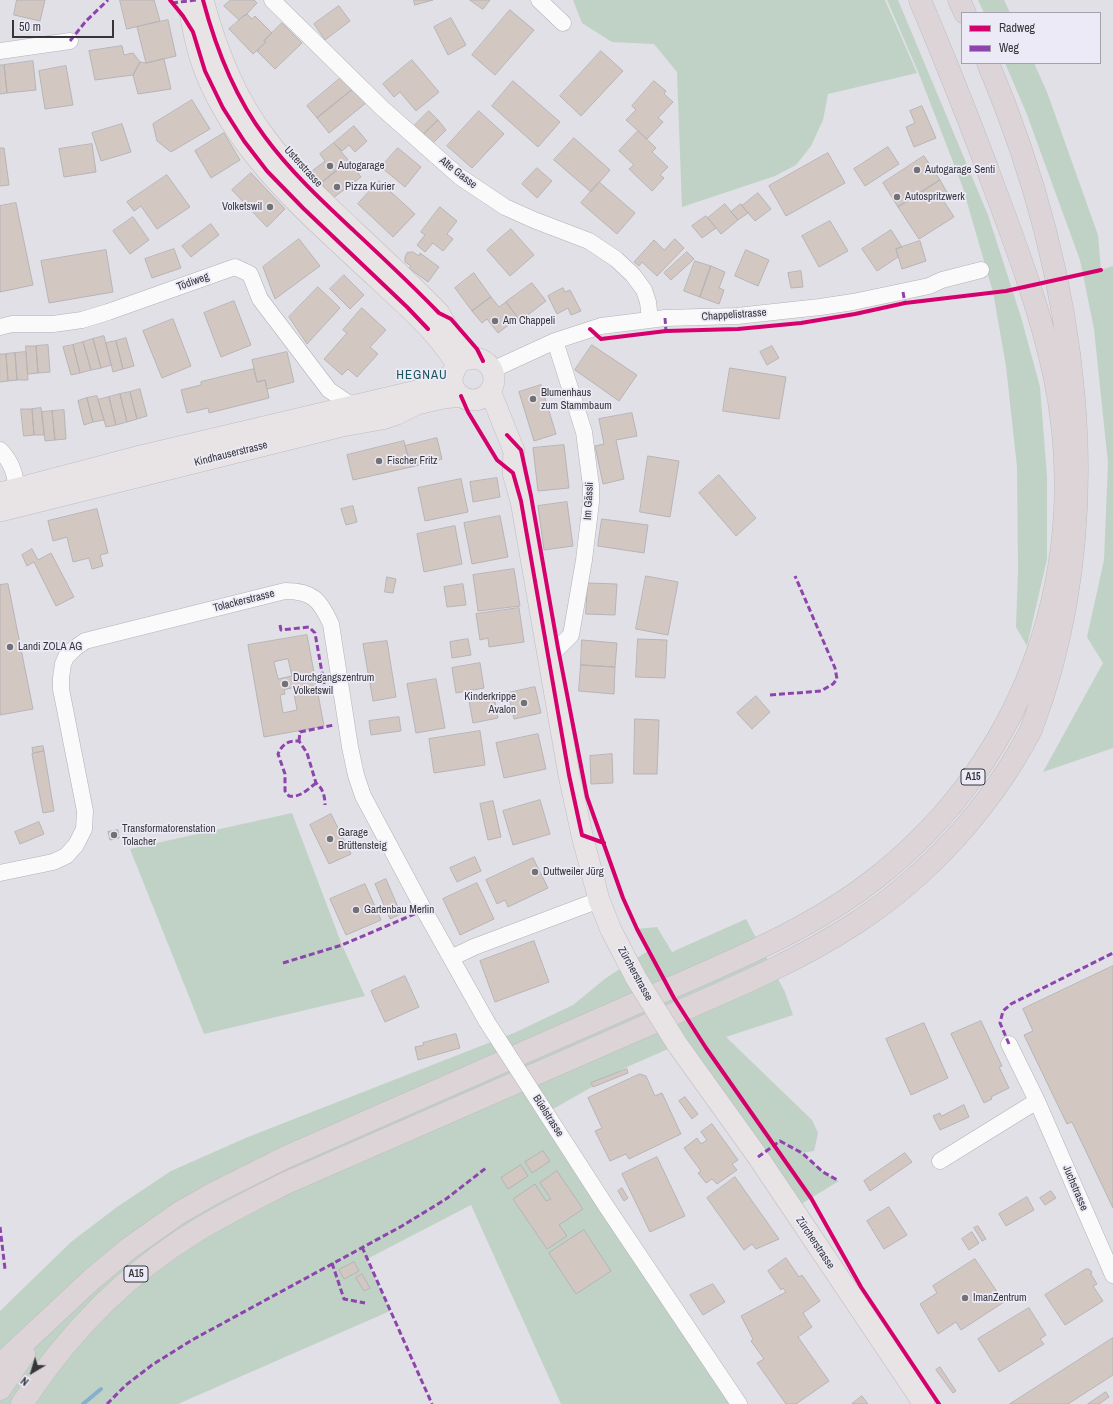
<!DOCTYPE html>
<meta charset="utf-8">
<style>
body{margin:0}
#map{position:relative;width:1113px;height:1404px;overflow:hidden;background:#e0e0e6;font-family:"Archivo Narrow",sans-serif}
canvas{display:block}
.legend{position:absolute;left:961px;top:12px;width:140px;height:52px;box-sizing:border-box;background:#ebeaf6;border:1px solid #a3a2ab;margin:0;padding:5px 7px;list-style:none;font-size:12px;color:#36363a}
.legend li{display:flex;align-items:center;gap:8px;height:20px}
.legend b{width:20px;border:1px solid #a3a2ab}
.north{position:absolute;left:12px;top:1352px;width:40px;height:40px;-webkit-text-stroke:3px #ebeaf6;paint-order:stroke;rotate:218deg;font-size:11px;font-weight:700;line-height:16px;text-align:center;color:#36363a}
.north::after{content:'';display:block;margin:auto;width:14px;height:18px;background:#36363a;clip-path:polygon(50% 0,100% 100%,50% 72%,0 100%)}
.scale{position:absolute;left:12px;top:20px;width:102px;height:18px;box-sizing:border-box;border:2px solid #36363a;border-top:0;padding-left:5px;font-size:12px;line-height:14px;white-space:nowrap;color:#36363a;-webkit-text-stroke:3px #ebeaf6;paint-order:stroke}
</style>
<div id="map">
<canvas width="1113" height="1404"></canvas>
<ul class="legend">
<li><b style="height:5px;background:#d6006c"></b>Radweg</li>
<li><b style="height:5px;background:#8e44ad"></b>Weg</li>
</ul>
<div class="north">N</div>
<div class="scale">50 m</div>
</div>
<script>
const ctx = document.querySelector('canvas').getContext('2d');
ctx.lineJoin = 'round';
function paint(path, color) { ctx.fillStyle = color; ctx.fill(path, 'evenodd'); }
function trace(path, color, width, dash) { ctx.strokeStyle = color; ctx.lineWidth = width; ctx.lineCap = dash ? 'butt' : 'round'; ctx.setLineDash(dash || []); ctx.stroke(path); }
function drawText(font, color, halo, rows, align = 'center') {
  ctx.font = font + ' "Archivo Narrow",sans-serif'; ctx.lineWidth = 3.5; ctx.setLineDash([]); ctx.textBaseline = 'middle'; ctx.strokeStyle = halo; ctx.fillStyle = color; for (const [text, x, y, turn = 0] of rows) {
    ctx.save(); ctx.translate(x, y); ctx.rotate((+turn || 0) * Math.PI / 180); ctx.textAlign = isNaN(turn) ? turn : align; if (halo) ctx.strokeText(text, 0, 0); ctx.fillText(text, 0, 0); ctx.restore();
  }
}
paint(new Path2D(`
 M571 0H885L917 73 828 94 823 120 811 146 796 165 775 176 682 207 677 72 654 44 612 42 582 23 573 0Z
 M887 0H898L988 215 1021 317 1040 387 1047 477V559L1027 646 1016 627 1018 571 1017 467 1006 366 993 292 962 185 919 74Z
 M978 0H1004L1010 13H984Z
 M1005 63H1034L1047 92 1098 235 1101 270 1113 266V748L1043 772 1103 663 1087 637 1104 560 1108 463 1094 329 1080 260 1026 112Z
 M292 813 342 945 365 996 204 1034 130 849Z
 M746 919 785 992 793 1015 726 1037 812 1120 818 1133 814 1151 802 1153 823 1172 839 1181 793 1209 677 1045 627 1067 546 1113 739 1404H561L471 1205 367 1259 390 1311 178 1404H0V1311L71 1242 117 1207 171 1171 248 1137 514 1033 573 1005 606 978 648 951 637 929 657 927 672 952Z`), '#bfd2c5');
trace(new Path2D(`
 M83 1404 101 1389`), '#86afce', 4);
const building = new Path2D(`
 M17 0H45L40 21 14 15Z
 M120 0H154L160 21 127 29Z
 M231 0H254L257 3 245 16 244 15 239 20 224 6Z
 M414 0H433L415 5Z
 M470 0H490L483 9Z
 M339 6 350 21 325 40 314 24Z
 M510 10 534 30 495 75 472 55Z
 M247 14 252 19 255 16 272 33 264 41 266 42 253 54 229 29Z
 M451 18 466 45 448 55 434 27Z
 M168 20 176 56 146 63 137 27Z
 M282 23 302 43 275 69 257 51 266 42 264 41Z
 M122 46 124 55 133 53 140 62 133 75 95 80 89 51Z
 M601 51 623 71 581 116 560 96Z
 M164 59 171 89 138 94 133 75 140 62 146 63Z
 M412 60 439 92 416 111 400 92 394 97 383 84Z
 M33 61 36 90 7 93 4 65Z
 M0 65H4L7 93 0 94Z
 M66 66 73 105 45 109 39 71Z
 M343 76 353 89 317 118 307 106Z
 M513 81 560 122 538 147 492 106Z
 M654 81 666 91 664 94 673 102 658 118 663 122 647 139 626 120 636 110 632 106Z
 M353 89 366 103 329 133 317 118Z
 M192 100 210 129 171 152 157 141 153 124Z
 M922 106 936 138 914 147 906 127 915 123 910 111Z
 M429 111 438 120 423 135 414 126Z
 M479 111 504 134 472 168 447 146Z
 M438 120 446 130 432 144 423 135Z
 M122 124 131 152 101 161 92 133Z
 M354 126 367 141 355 152 349 145 342 151 334 143Z
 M638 131 656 148 652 152 668 167 660 175 664 178 652 191 629 169 634 165 619 151Z
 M224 133 240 160 211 178 195 151Z
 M574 138 610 170 591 192 554 160Z
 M334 143 349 161 321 183 312 171 325 161 320 154Z
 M92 144 96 172 64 177 59 149Z
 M888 147 899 164 865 186 854 169Z
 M0 148H4L9 185 0 186Z
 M398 148 421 167 405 187 381 167Z
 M828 153 845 183 786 216 769 186Z
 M924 156 940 180 898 207 883 183Z
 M349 161 361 177 333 198 321 183Z
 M537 168 552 181 537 198 522 184Z
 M251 173 285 209 267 227 232 190Z
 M167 175 190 207 157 229 141 206 134 211 127 202Z
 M940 180 949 196 943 200 954 217 919 239 898 207Z
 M379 181 415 214 393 237 358 204Z
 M599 182 635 213 617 234 581 203Z
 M758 193 771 209 755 221 742 206Z
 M16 203 33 285 0 292V206Z
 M725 204 738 220 721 234 708 218Z
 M741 204 748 213 738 220 731 212Z
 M440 207 457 221 447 234 453 239 443 251 433 243 425 252 417 245 425 235 421 232Z
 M706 216 716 228 702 238 692 226Z
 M133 217 149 240 130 254 113 231Z
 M830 221 848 251 819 267 802 236Z
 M211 224 219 235 191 257 182 246Z
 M511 229 534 255 510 276 487 250Z
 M891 230 902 247 896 249 898 257 877 271 862 249Z
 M299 239 320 266 275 299 263 267Z
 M675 239 684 248 657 276 642 262 639 266 634 262 654 240 664 250Z
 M920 241 926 261 902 269 896 249Z
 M174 249 181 268 152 278 145 259Z
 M106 250 113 292 49 303 41 261Z
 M746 250 769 260 758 286 735 276Z
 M413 252 419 256 420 253 439 267 428 282 409 268 411 266 405 262V257L407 253Z
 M687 252 694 259 671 280 664 273Z
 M695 261 711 266 700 297 684 291Z
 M711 266 725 272 719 288 724 290 719 304 700 297Z
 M801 271 803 287 791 288 788 273Z
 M474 273 491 297 472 311 455 288Z
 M344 275 364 295 350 309 330 289Z
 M532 283 546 301 520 321 506 302Z
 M318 287 340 308 307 344 289 317Z
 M563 288 565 292 570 290 581 311 571 315 568 308 557 314 548 296Z
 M491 297 499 307 506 302 518 318 498 333 487 319 482 323 472 311Z
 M234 301 251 345 221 357 204 313Z
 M362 308 386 330 370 347 378 354 357 377 348 369 342 375 324 359 347 333 343 330Z
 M173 319 191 366 162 378 143 331Z
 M104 336 111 365 101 368 93 339Z
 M126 338 134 366 123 369 116 341Z
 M93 339 101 368 91 370 83 342Z
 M116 341 123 369 113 372 106 343Z
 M83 342 91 370 80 373 73 345Z
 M48 345 50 372 38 373 36 346Z
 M73 345 80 373 71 375 63 347Z
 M592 345 637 375 619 401 575 370Z
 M26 346H36L38 373 28 374Z
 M772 346 779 358 767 365 760 352Z
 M26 352 28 380H17L15 353Z
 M287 352 294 382 267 389 265 380 257 382 252 360Z
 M15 353 17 380 8 381 6 354Z
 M0 354H6L8 381 0 382Z
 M730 368 786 377 779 419 723 411Z
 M254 369 257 382 265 380 269 398 209 413 208 408 187 413 181 390 201 385V382Z
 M541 385 556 434 534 441 519 392Z
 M140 389 147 416 137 419 130 392Z
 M130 392 137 419 127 422 120 394Z
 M120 394 127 422 116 425 109 397Z
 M97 396 104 420 93 422 87 398Z
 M109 397 116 425 106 427 98 400Z
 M87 398 93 422 84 425 78 401Z
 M41 408 44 435H34L32 409Z
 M21 409H32L34 435 24 436Z
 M64 410 66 439 55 440 52 411Z
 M52 411 55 440 45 441 42 412Z
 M632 413 637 436 616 440 624 479 603 484 595 446 604 444 599 419Z
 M437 438 442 459 411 467 405 446Z
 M404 441 411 467 353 480 347 455Z
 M564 445 569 488 538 491 533 448Z
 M648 456 679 461 670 517 640 512Z
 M719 475 756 518 736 536 699 493Z
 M497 478 500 497 473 502 470 482Z
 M461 479 468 512 425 521 418 488Z
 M567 502 573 546 544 550 538 506Z
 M353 506 357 522 346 525 341 509Z
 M97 509 108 553 100 555 103 566 92 569 89 558 73 562 67 537 53 541 48 521Z
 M500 516 508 557 472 564 464 523Z
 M602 519 648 525 644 553 598 546Z
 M455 526 462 564 424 572 417 534Z
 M32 549 38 560 51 553 74 597 56 606 34 562 27 566 22 555Z
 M514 569 520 606 478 611 473 575Z
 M646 576 678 582 668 635 636 629Z
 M387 577 396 579 393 593 385 592Z
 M588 583 617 584 615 615 586 614Z
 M8 584 33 709 0 715V585Z
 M463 584 466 605 447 607 444 587Z
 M519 608 524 642 489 647 488 638 480 640 476 614Z
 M307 635 324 726 264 737 248 645ZM288 659 292 676 278 679 274 662ZM293 688 297 710 283 713 280 695 285 694 284 690Z
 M468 639 471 655 452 658 450 642Z
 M638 639 667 640 665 678 636 677Z
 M582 640 617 643 615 667 581 665Z
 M387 641 396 697 373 701 363 644Z
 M480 663 484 688 456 693 452 668Z
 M581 665 615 667 614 694 579 691Z
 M436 679 445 728 416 733 407 684Z
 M535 687 541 713 514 719 508 693Z
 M494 696 498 718 473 723 469 701Z
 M756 696 770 712 752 729 737 713Z
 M399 717 401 731 371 735 369 721Z
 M635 719 659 720 657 774H634Z
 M480 731 485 765 434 773 429 739Z
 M538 734 546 769 504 778 496 743Z
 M43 746 44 751 33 753 32 748Z
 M44 751 54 811 43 813 32 754Z
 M612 754 613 783 591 784 590 756Z
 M540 800 550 834 513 845 503 811Z
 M493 801 501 837 488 840 480 804Z
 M331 814 351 854 329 864 310 825Z
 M39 822 44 834 20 844 15 832Z
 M118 830 119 838 110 840 108 832Z
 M475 857 481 871 457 882 450 868Z
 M533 858 548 888 508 907 505 900 497 904 486 880Z
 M386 879 401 914 390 919 375 884Z
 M477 883 494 919 460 935 443 899Z
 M365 884 381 920 346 935 330 899Z
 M534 941 549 982 495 1002 480 961Z
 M1113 966V1208L1072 1122 1067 1124 1024 1035 1033 1031 1023 1009Z
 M405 976 419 1007 385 1022 371 991Z
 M981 1021 1002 1066 999 1067 1009 1088 991 1097 992 1099 984 1103 951 1034Z
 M924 1023 948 1078 911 1095 886 1039Z
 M456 1034 460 1048 418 1060 415 1047 424 1045 423 1043Z
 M627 1069 628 1073 593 1087 591 1083Z
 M640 1074 646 1076 655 1096 662 1093 681 1134 629 1159 626 1154 610 1161 595 1131 602 1128 588 1098Z
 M685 1097 698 1114 692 1119 679 1101Z
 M964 1105 969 1117 940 1130 933 1116 940 1113 941 1116Z
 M712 1124 738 1160 732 1164 737 1170 717 1184 712 1179 706 1183 698 1173 701 1171 684 1148 697 1138 701 1144 707 1140 701 1132Z
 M543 1151 550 1161 532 1173 525 1162Z
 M905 1153 912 1162 870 1191 864 1181Z
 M657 1157 685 1216 650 1232 622 1174Z
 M521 1165 528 1176 508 1189 501 1178Z
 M557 1171 583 1209 559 1225 567 1236 547 1249 513 1199 535 1184 546 1201 551 1199 540 1183Z
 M735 1177 779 1239 756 1249 752 1244 744 1250 707 1198Z
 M622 1188 628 1198 624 1201 618 1191Z
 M1051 1191 1056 1198 1045 1205 1040 1198Z
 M1027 1197 1034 1210 1006 1226 999 1214Z
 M889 1207 907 1235 884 1249 867 1221Z
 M978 1226 986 1239 982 1241 974 1228Z
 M584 1230 611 1271 576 1294 549 1253Z
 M972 1232 979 1243 969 1250 962 1239Z
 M786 1258 799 1277 802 1275 820 1301 803 1313 812 1327 798 1337 829 1381 796 1404H786L757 1363 764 1359 751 1341 753 1339 741 1316 786 1292 783 1288 781 1290 768 1271Z
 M975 1259 1004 1302 961 1330 956 1322 938 1334 920 1304 937 1293 933 1286Z
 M354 1262 359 1271 344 1279 339 1270Z
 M1086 1269H1089L1092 1272 1090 1275 1091 1274 1097 1284 1093 1286 1103 1301 1065 1325 1045 1295Z
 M362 1274 370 1288 364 1291 356 1278Z
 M713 1284 725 1302 703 1315 690 1295Z
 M1029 1308 1046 1335 1040 1339 1044 1344 999 1372 978 1339Z
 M1113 1338V1375L1068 1404H1010Z
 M940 1367 956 1391 953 1393 936 1370Z
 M1106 1392 1109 1397 1099 1404H1088Z
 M862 1396 868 1404H852Z`);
paint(building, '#d3c7c2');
trace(building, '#b6b4b6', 1);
const minor = new Path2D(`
 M272 0 382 108 460 177 505 207 534 220 589 241 616 259 633 275 644 290 648 302 650 320
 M539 0 563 23
 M0 51 70 41
 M0 327 12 324H53L82 320 108 312 235 267 250 274 260 299 329 390 354 407
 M492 370 555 341 601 326 665 318 737 316 820 307 853 302 929 286 942 280 981 270
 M0 450C12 462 20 481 13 499
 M549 657 571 635 584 560 591 502V486L584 432 555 341
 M0 873 53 862 66 856 76 845 84 829 85 811 61 689V678L63 664 66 657 75 648 85 641 285 591C313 591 320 600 331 624L350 747 356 775 363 796 424 910 487 1022
 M451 958 474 947 599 900
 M1009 1044 1037 1101 1113 1275
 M546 1113 606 1206 739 1404
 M940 1161 1037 1101`);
const major = new Path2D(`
 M188 0C192 24 196 48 205 71 238 157 315 220 380 281 405 305 441 335 457 366
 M203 0C216 49 234 96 265 137 290 171 321 200 352 229 382 257 411 284 439 313L453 337 470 359
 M452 379a21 21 0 1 1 42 0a21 21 0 1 1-42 0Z
 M490 391 514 451 513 473 521 501 569 775 582 835 599 900 611 930 636 978
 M0 493 141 456 425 389 439 384 454 372
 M0 511 342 426 382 419 397 414 417 404 443 398 461 396
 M677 1044 758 1157 924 1404`);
const highway = new Path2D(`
 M959 0 965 13
 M0 1365 92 1279 128 1249 179 1213 214 1193 286 1157 716 968C772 943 828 916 876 878 1030 757 1094 563 1054 374 1040 310 1017 248 994 187 971 124 946 62 920 0
 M0 1389 24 1354
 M22 1404C67 1334 127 1273 198 1230 226 1213 255 1199 284 1184 401 1133 518 1082 634 1031 709 998 787 968 856 923 929 875 990 808 1031 730 1113 514 1077 274 988 63`);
trace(minor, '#b1b1b6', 17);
trace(major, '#bdbdc0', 22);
trace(highway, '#bdbdc0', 23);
trace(minor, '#fafafb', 16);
trace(major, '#e8e3e5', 21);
trace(highway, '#ddd4d8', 22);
const minorBridge = new Path2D(`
 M487 1022 546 1113`);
const majorBridge = new Path2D(`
 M636 978 677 1044`);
trace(minorBridge, '#b1b1b6', 17, []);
trace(majorBridge, '#bdbdc0', 22, []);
trace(minorBridge, '#fafafb', 16);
trace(majorBridge, '#e8e3e5', 21);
trace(new Path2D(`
 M172 3 196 0
 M70 41 86 21 108 0
 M903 292 905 303
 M665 318 666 331
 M280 625 281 630 309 627 315 633 324 684
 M770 695 821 691 833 684 837 679 835 668 795 576
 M299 741 300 732 334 725
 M316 783C308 789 300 798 289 796L285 791V774L278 754C283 743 288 741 299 741L307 753 316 783C323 788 325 797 325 805
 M283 963 342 945 424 910
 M1009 1044 1000 1023 1003 1011 1011 1004 1113 953
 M758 1157 780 1141 802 1153 823 1172 839 1181
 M0 1227 5 1269
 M362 1247 432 1404
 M332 1263 344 1299 365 1303
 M107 1404 126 1385 152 1365 192 1340 402 1226 446 1199 486 1168`), '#8e44ad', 3, [6, 3]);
trace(new Path2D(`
 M170 0 183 16 193 32 205 71 223 108 244 141 267 171 303 208 407 307 428 329
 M203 0C216 49 234 96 265 137 290 171 321 200 352 229 382 257 411 284 439 313L451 319 477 349 483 361
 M590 329 601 339 666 331 738 329 801 323 855 314 905 303 1006 291 1101 270
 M461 396 468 412 497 460 513 473 521 501 569 775 582 835 604 843
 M507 435 521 450 531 496 558 648 587 797 623 898 637 929 674 998 706 1048 811 1198 861 1287 939 1404`), '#d6006c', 4);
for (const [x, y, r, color] of [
 [330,166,4,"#727276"],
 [917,170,4,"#727276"],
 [337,187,4,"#727276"],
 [897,197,4,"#727276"],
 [270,207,4,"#727276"],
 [495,321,4,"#727276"],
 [533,399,4,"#727276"],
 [379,461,4,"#727276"],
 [10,647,4,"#727276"],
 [285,684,4,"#727276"],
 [524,703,4,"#727276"],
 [114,835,4,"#727276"],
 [330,839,4,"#727276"],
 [535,872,4,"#727276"],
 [356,910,4,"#727276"],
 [965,1298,4,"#727276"]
]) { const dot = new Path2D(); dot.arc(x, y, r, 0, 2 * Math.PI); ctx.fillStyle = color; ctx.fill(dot); trace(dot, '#ebeaf6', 1.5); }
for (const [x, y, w] of [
 [973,777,24],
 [136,1274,24]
]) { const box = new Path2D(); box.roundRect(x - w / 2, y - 8, w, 16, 3); ctx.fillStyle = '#ebeaf6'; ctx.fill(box); trace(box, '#36363a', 1); }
drawText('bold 10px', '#36363a', null, [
 ["A15",973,777],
 ["A15",136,1274]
]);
drawText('11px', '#36363a', '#ebeaf6', [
 ["Autogarage",338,166],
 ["Autogarage Senti",925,170],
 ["Pizza Kurier",345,187],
 ["Autospritzwerk",905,197],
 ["Volketswil",262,207,"right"],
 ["Am Chappeli",503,321],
 ["Blumenhaus",541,393],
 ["zum Stammbaum",541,406],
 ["Fischer Fritz",387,461],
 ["Landi ZOLA AG",18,647],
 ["Durchgangszentrum",293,678],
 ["Volketswil",293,691],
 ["Kinderkrippe",516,697,"right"],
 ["Avalon",516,710,"right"],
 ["Transformatorenstation",122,829],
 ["Tolacher",122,842],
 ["Garage",338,833],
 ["Brüttensteig",338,846],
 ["Duttweiler Jürg",543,872],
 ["Gartenbau Merlin",364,910],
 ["ImanZentrum",973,1298]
], 'left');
drawText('11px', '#36363a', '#ebeaf6', [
 ["Usterstrasse",303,167,48],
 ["Alte Gasse",458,173,38],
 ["Tödiweg",193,282,-20],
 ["Chappelistrasse",734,315,-4],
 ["Kindhauserstrasse",231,454,-14],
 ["Im Gässli",589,501,-87],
 ["Tolackerstrasse",244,601,-14],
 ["Zürcherstrasse",635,974,61],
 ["Büelstrasse",548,1116,57],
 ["Juchstrasse",1075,1188,67],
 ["Zürcherstrasse",815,1243,56]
]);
ctx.letterSpacing = '1px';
drawText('13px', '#1e5660', '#ebeaf6', [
 ["HEGNAU",422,376]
]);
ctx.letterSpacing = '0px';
</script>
